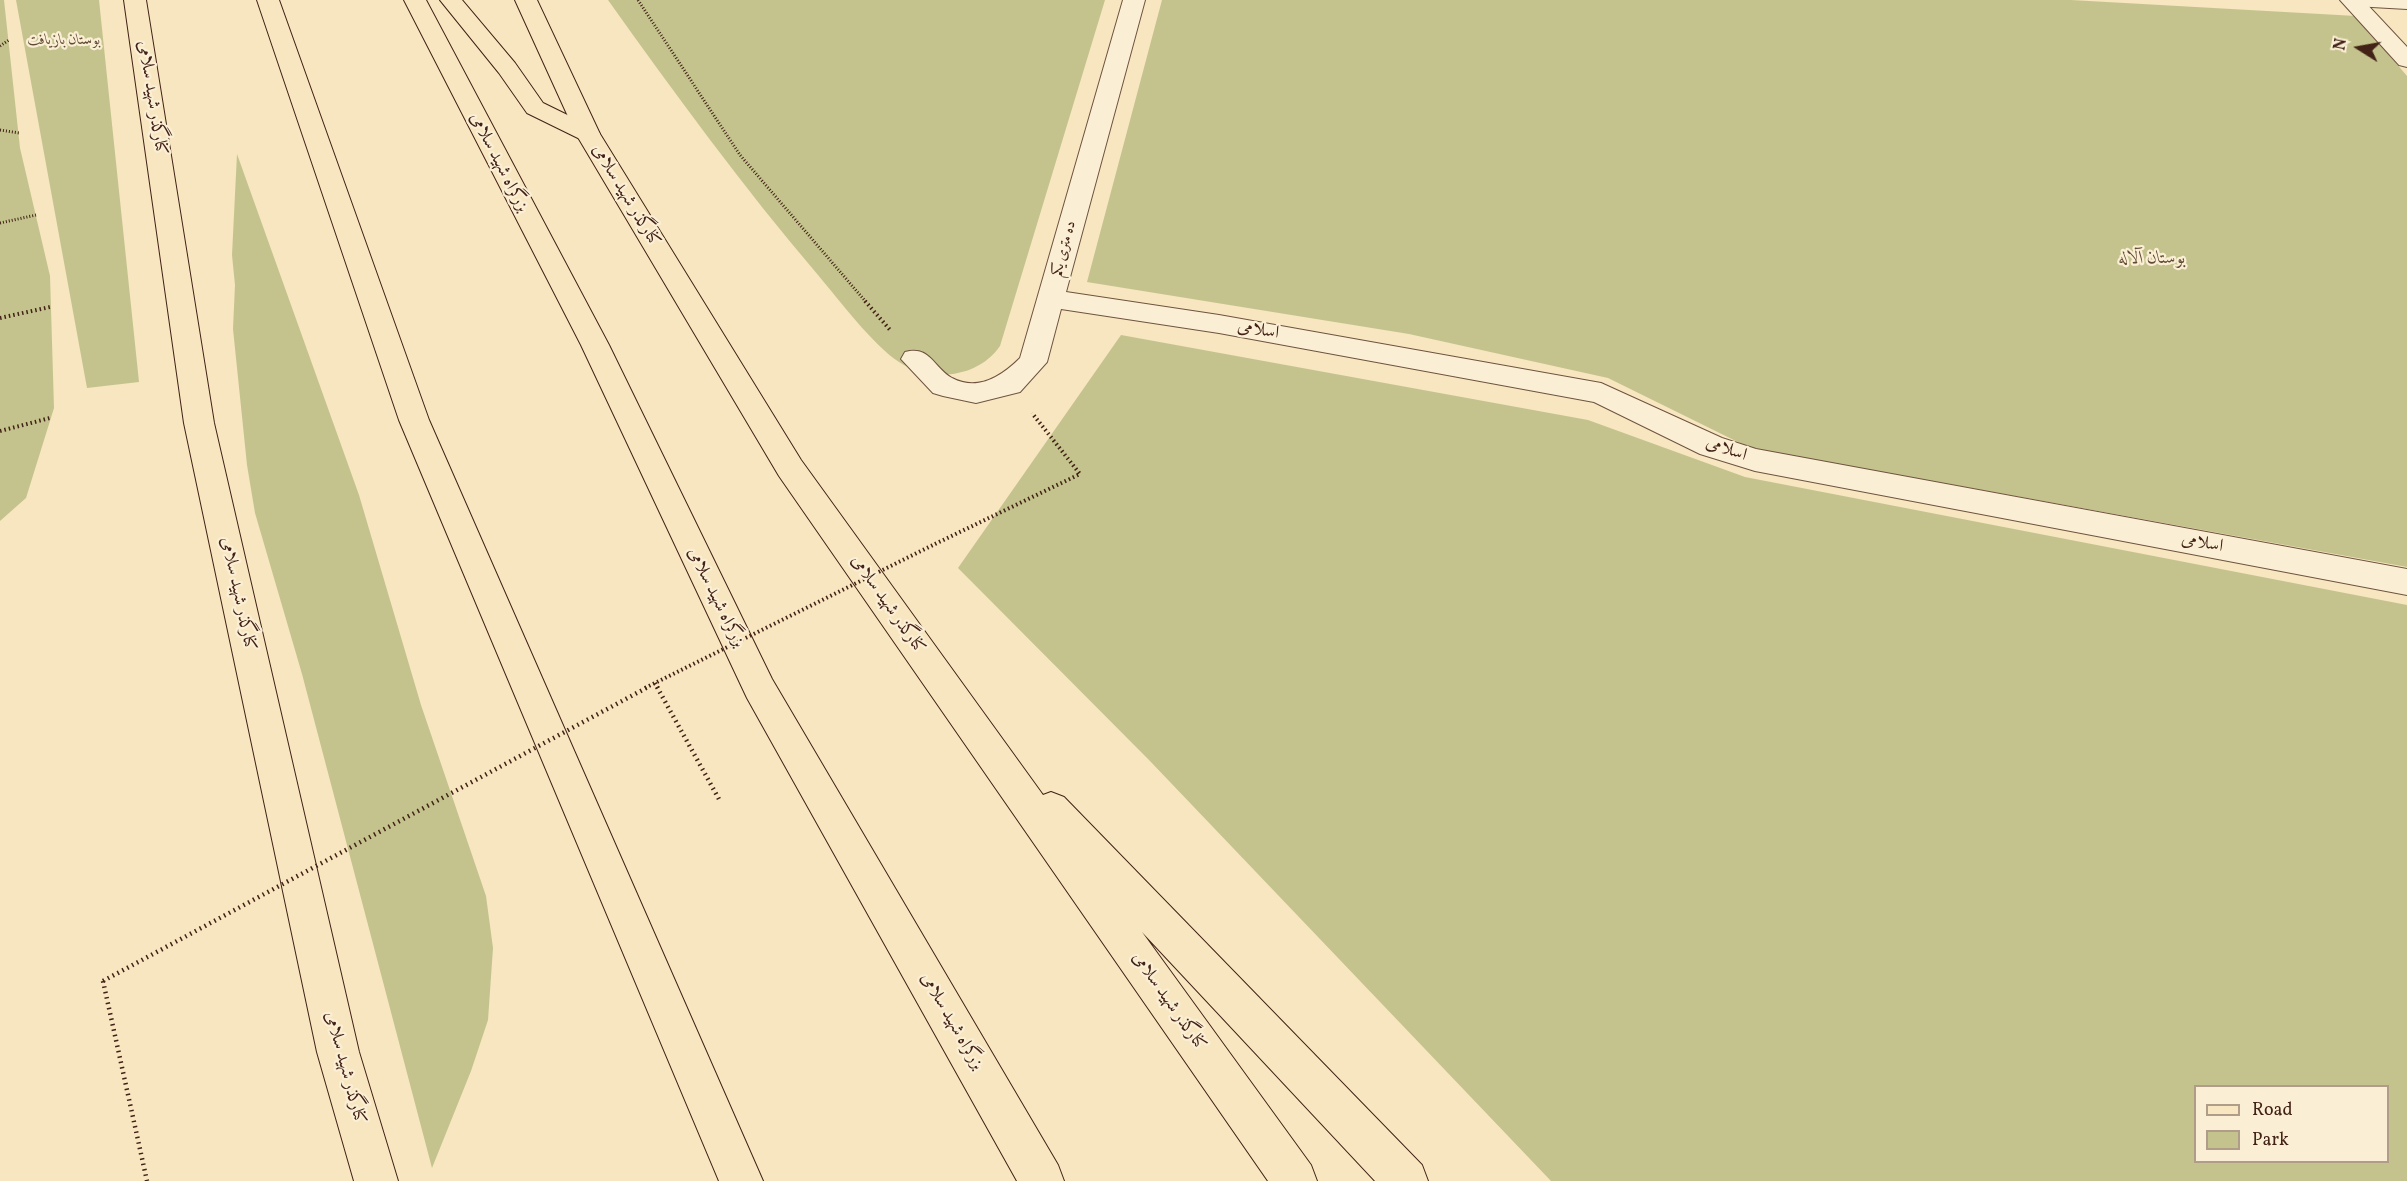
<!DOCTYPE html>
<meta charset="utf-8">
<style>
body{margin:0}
#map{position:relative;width:2407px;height:1181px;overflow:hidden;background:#f7e6bf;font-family:Vollkorn,serif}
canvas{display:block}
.legend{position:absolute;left:2194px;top:1085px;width:195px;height:78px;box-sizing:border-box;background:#faefd5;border:2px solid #b09d89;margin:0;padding:8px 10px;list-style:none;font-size:18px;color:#422216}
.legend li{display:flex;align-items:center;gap:12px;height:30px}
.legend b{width:30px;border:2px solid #b09d89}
.north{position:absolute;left:2329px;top:18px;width:60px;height:60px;-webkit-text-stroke:4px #faefd5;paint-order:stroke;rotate:281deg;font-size:16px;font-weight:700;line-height:24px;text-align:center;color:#422216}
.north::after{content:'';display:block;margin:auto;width:21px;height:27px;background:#422216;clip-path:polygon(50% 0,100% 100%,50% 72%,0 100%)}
</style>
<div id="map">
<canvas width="2407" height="1181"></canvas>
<ul class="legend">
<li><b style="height:8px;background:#f7e6bf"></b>Road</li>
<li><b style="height:16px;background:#c4c38d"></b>Park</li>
</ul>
<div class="north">N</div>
</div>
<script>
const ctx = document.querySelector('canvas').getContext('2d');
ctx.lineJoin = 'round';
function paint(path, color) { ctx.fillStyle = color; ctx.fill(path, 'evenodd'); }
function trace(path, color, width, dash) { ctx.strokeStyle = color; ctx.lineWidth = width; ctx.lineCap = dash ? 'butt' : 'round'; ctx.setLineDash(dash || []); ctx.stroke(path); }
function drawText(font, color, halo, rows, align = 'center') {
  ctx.font = font + ' Vollkorn,Amiri,serif'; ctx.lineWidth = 4.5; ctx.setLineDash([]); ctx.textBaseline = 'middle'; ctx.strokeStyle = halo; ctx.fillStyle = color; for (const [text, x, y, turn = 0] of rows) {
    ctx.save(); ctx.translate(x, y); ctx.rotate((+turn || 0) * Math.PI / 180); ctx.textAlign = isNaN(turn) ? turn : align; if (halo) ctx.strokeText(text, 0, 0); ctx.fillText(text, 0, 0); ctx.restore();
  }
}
paint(new Path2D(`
 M0 0H4L20 148 50 276 54 408 26 498 0 521Z
 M16 0H99L139 382 87 388Z
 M608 0H1105L1000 346C978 378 931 383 899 362 873 345 839 300 818 275 743 187 675 94 608 0Z
 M1162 0H2071L2356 16 2407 76V567L1750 448 1608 378 1409 334 1087 282Z
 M237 154 359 495 421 705 486 896 493 948 488 1020 471 1071 432 1168 302 674 255 513 247 465 233 329 235 285 232 255Z
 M1121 335 1588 420 1745 477 2407 605V1181H1551L1149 760 958 568ZM2196 1086H2388V1162H2196Z`), '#c4c38d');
const minor = new Path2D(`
 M1123 0H1145L1066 292 1219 315 1601 383 1722 438 1756 449 2407 569V595L1755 471 1700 454 1594 402 1219 333 1061 309 1047 362 1020 392 976 403 943 396 933 393 901 359 905 352C930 345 933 367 952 378 978 392 1002 376 1020 358Z
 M2340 0H2363L2407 47V67L2399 65Z`);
const tertiary = new Path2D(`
 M2343 0H2407V9L2354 6 2346 5Z`);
const primary = new Path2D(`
 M124 0H146L214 423 359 1052 398 1181H354L317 1052 184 423Z
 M515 0H537L600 134 801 460 1043 795 1051 792 1064 797 1422 1165 1428 1181H1375L1142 932 1311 1165 1317 1181H1268L779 476 576 134Z`);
const trunk = new Path2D(`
 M257 0H279L429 420 763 1181H719L399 420Z
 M404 0H426L609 345 772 679 1058 1165 1064 1181H1017L747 698 581 345Z
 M440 0H462L515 63 543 103 596 129 600 134 596 139 588 141 580 139 527 113 499 73Z`);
trace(minor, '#6f5340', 2);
trace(tertiary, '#6f5340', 2);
trace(primary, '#422216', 2);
trace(trunk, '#422216', 2);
trace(new Path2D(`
 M638 0 740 155 866 302
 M0 46 9 40
 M0 130 19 133
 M0 223 36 215`), '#422216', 3, [1, 2]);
trace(new Path2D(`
 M865 301 891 331
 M0 318 50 307
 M0 431 50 418
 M935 544 1080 474 1032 413
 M655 683 658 688`), '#422216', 4, [1.5, 3]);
trace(new Path2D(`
 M657 687 720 801
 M103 981 147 1181`), '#422216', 4.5, [1.5, 4]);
paint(minor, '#faefd5');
paint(tertiary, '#faefd5');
paint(primary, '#f7e6bf');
paint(trunk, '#f7e6bf');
trace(new Path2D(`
 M645 688 935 544`), '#422216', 4, [1.5, 3]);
trace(new Path2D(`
 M103 981 648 687`), '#422216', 4.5, [1.5, 4]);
drawText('italic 15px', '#624a34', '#faefd5', [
 ["بوستان بازیافت",64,41]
]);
drawText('15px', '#422216', '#faefd5', [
 ["ده متری یکم",1065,249,-75]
]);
drawText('18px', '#422216', '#faefd5', [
 ["کنارگذر شهید سلامی",151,98,81],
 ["بزرگراه شهید سلامی",498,163,63],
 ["کنارگذر شهید سلامی",625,196,59],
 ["اسلامی",1258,331,10],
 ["اسلامی",1726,450,20],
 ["اسلامی",2202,544,11],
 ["کنارگذر شهید سلامی",237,594,78],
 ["بزرگراه شهید سلامی",715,598,64],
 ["کنارگذر شهید سلامی",887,605,55],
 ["کنارگذر شهید سلامی",1168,1002,55],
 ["بزرگراه شهید سلامی",951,1022,60],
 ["کنارگذر شهید سلامی",344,1068,75]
]);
drawText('italic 18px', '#624a34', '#faefd5', [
 ["بوستان آلاله",2152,260]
]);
</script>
